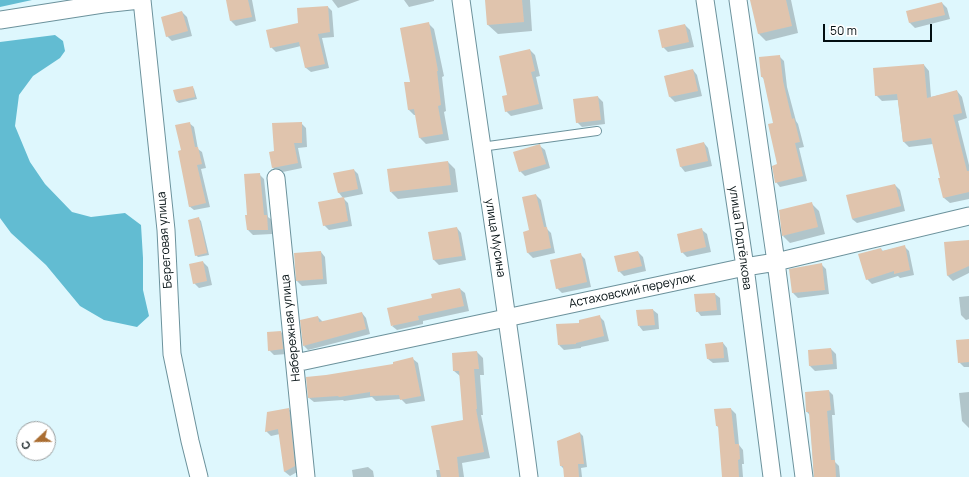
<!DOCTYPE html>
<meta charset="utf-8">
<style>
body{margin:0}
#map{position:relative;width:969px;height:477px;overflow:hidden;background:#def7fd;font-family:Manrope,sans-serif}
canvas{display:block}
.north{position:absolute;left:16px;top:421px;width:40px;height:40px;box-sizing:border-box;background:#fff;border:1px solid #9a9fa0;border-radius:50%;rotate:248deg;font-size:11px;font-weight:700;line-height:16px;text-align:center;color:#020e11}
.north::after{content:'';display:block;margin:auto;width:14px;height:18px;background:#aa6d31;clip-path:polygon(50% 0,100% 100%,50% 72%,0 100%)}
.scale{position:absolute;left:823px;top:24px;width:109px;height:18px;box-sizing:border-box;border:2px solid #020e11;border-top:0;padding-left:5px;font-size:12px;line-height:14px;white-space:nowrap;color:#020e11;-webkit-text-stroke:3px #fff;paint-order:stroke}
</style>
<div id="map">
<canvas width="969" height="477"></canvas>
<div class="north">С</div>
<div class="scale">50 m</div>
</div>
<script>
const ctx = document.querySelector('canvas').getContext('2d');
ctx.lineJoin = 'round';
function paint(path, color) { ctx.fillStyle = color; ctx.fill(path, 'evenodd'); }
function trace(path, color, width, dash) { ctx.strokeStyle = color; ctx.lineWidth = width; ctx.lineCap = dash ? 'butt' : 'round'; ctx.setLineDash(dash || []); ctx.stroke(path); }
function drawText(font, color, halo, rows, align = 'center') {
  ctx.font = font + ' Manrope,sans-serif'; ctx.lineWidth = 3.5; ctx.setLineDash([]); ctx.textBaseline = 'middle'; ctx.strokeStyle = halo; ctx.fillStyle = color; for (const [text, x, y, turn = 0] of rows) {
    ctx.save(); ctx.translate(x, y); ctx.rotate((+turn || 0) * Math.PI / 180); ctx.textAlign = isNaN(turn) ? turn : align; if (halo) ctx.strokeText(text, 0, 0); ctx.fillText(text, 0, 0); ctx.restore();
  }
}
paint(new Path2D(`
 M0 0H32L0 7Z
 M55 35 63 41 65 51 60 58 33 76 19 95 15 126 30 162 45 184 72 212 91 217 125 213 141 225 143 258V290L149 316 137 327 104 320 80 306 46 265 11 233 0 218V42Z`), '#62bcd2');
paint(new Path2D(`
 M227 0H252L256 21 236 26 231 21Z
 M332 0H360L338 8Z
 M404 0H434V1L409 7Z
 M486 0H530L532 31 498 34 488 25Z
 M751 0H791L798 33 766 41 759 34Z
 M942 3 947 8 950 19 915 28 910 23 908 11Z
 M328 7 332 11 334 37 322 38 329 68 311 72 306 68 301 46 276 52 271 47 299 24Z
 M182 12 187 17 192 36 172 41 167 36Z
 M428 23 434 29 444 76 442 77 446 111 444 112 449 140 426 144 420 138 416 115H414L408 109 411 82Z
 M685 25 690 30 694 47 668 52 663 47Z
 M530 50 535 55 540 76 536 77 543 109 511 116 506 111 508 96Z
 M779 56 784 61 787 87 796 121 798 124 804 147 799 148 807 181 780 187 776 182 779 165 774 124 764 79 762 77Z
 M924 65 929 71 931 97 957 91 962 97 967 118 958 121 969 165V199L950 203 944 198 942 178 933 144 909 147 903 141 898 100 882 101 876 95Z
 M693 70 697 75 702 96 675 102 670 97 665 76Z
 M192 87 194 89 197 99 179 103 176 101Z
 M598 97 603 102 605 124 582 127 577 122Z
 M189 123 194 127 198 149 202 152 206 168 201 169 210 207 194 210 189 206 182 151Z
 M301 123 306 128 307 147 298 148 302 168 278 173 273 168 270 153 275 152Z
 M704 143 708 148 712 166 685 172 681 167 677 149Z
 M540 146 545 150 550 168 525 176 520 171Z
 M448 162 455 169 458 192 398 199 391 192Z
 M354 170 358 174 363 194 343 198 339 193 334 174Z
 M259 174 264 179 268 217 272 220V234L253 235 248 230V216Z
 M895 185 900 190 905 211 857 223 852 219Z
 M536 195 541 200 547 229 551 233 555 253 533 258 528 253 524 233 530 231Z
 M343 198 348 203 352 226 329 230 324 225Z
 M812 204 819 211 825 234 790 243 783 236Z
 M199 219 201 221 209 255 198 257 196 255Z
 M457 228 461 233 466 260 439 265 434 260 429 233Z
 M702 230 707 234 711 252 687 257 682 252Z
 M969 241V273L953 281 948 276 945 243Z
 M904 246 909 251 914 275 900 278 898 276 872 284 867 279 881 249 883 251Z
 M321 252 325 257 327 284 302 286 297 281Z
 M638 252 643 257 646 271 624 276 619 271Z
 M580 254 585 259 591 287 562 293 557 288Z
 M203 262 208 267 212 285 199 288 194 283Z
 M821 264 826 269 829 294 798 298 793 293 790 270Z
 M460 289 465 293 469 311 423 321V324L397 330 392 326 433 298Z
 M715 294 720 298 721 315 701 316 697 311Z
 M969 296V319L966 320 961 315 959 297Z
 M653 310 658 314 659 329 643 331 639 326Z
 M362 313 366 318 370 334 308 350 304 346 318 317 323 322Z
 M599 316 604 321 609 341 581 347V348L564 350 559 345 580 323Z
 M281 332 286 337 287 354 274 355 269 350Z
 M969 340V367H964L959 362Z
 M723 343 727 348 729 362 713 363 708 359Z
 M831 349 836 354 837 369 815 371 810 366 809 351Z
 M477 352 483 358 484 375H480L483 415H481L490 458 462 463 464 477H437L436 470H441L464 420 460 376 454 371Z
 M413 359 418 363 425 401 406 404 401 399 376 401 372 397 344 401 343 400 314 402 309 398 326 376 394 365Z
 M829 391 833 395 835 415H832L835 462 839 466 840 477H814L810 415 807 412Z
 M969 392V428L962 421 959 393Z
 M289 409 293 414 299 471 290 476 285 472 280 434 271 436 266 431Z
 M731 409 736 414 739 445 743 450 744 464H742L743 477H723L719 428 717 426Z
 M580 433 583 436 587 467 581 468 582 477H565L564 469 561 466Z
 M368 467 373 471 374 477H353L352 470Z`), '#0003');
paint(new Path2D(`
 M226 0H248L252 17 230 21Z
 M485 0H522L524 22 487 25Z
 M750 0H786L792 26 758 34Z
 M942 2 945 15 909 23 906 11Z
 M328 6 330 32 318 34 325 64 305 68 299 42 270 48 266 30 298 23 297 8Z
 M182 11 188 31 166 37 161 17Z
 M429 22 438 71H437L441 105 438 106 443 134 419 138 414 109 408 110 404 82H410L400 28Z
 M685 24 689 42 662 48 658 30Z
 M530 49 535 71 531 72 539 104 505 112 502 96 507 95 499 56Z
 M780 55 783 81 792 119 794 118 800 142 795 143 803 176 775 183 772 166 777 164 768 124 773 123 763 77H761L759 57Z
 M924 64 927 98 957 90 962 113 953 115 967 171H969V192L943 198 938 178H940L931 138 903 142 897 94 875 96 873 68Z
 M693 69 698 91 669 97 664 76Z
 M193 86 195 97 176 101 173 90Z
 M598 96 601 120 576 123 573 99Z
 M190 122 195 147H198L202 164 197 165 206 203 189 207 178 151 181 150 175 125Z
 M302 122V143H294L298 163 272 168 269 152 274 151 272 123Z
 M704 142 708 161 680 167 676 149Z
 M540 144 546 164 519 172 513 152Z
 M448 161 451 185 390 192 387 169Z
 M354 169 358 189 338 193 333 173Z
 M260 173 264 215H267L268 230H247L245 215H247L244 174Z
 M895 184 901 206 852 219 846 195Z
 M536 194 544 227H547L551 248 527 253 523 232 529 230 522 197Z
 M344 197 348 221 323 226 318 202Z
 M812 202 818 227 782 236 779 210Z
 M199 217 207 253 195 256 188 220Z
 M457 227 462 256 433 260 428 232Z
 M702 228 706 247 681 253 677 234Z
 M969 240V266L947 276 944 242Z
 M905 245 910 270 894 274V271L866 280 858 254 881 248 882 251Z
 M321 251 323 279 296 281 294 253Z
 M638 251 642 266 618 272 614 256Z
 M581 253 587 282 556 289 550 260Z
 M203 261 207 281 193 284 189 264Z
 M822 263 825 290 792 293 789 269Z
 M460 288 464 306 418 316 419 320 391 326 387 308 432 298 431 294Z
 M715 293 717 310 696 312 694 294Z
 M653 309 655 325 638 326 636 310Z
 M362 312 366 329 303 346 300 320 318 316 319 322Z
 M600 315 604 336 576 343V344L558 345 556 324 579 323V320Z
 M281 331 283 349 268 351 267 332Z
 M969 339V362L958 363 956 340Z
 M723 342 724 358 707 359 705 344Z
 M831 348 833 364 809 366 808 350Z
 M477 351 479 369H474L477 409H476L484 452 457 457 459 477H441L431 426 463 420 459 371H453L452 353Z
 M413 357 421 396 400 400 399 395 370 396V392L339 397 338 396 308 398 306 377 326 375 393 364V362Z
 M829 390 831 410 827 411 831 460H835L836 477H814L809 412H806L805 392Z
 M289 408 295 466 284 472 278 429 265 432 267 412Z
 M731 408 735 444H739L740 459 738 460 739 477H722L718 426H716L714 409Z
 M580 432 584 464H578L579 477H564L563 466H560L557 441Z`), '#e0c4ad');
const lane = new Path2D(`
 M481 147 597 131`);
const street = new Path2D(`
 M142 0 166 230 172 354 190 441 199 477
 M461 0C483 159 508 318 529 477
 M705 0 745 267 772 477
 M738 0 776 262 804 477
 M0 20 103 4 140 0
 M276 178 306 477
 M295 363 745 267 776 262 969 216`);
trace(lane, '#6c929c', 10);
trace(street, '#6c929c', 19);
trace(lane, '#fff', 8);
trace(street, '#fff', 17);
drawText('12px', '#020e11', '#fff', [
 ["улица Мусина",495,238,81],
 ["улица Подтёлкова",740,238,82],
 ["Береговая улица",165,240,-94],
 ["Астаховский переулок",632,291,-12],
 ["Набережная улица",291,328,-96]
]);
</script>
